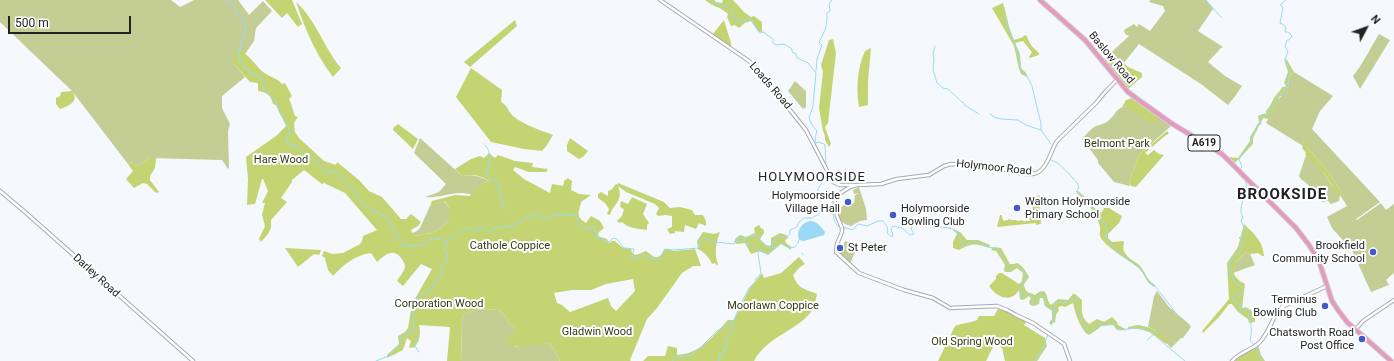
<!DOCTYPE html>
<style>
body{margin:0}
#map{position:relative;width:1394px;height:361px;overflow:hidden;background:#f5f8fd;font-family:Roboto,sans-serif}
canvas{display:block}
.north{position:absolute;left:1346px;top:8px;width:40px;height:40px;-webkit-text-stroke:3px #fff;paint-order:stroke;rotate:49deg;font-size:11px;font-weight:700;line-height:16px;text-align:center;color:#212224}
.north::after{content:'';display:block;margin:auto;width:14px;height:18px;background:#212224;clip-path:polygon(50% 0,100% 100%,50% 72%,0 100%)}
.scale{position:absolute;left:8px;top:16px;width:123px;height:18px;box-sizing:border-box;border:2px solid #212224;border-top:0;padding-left:5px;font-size:12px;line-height:14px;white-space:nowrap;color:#212224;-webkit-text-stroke:3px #fff;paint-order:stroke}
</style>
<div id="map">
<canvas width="1394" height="361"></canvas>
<div class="north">N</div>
<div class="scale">500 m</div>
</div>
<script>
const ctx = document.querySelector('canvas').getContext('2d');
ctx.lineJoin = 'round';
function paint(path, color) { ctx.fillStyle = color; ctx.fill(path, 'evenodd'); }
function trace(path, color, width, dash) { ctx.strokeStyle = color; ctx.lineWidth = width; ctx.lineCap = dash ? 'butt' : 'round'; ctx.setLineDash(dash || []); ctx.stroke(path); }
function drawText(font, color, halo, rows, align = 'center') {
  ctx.font = font + ' Roboto,sans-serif'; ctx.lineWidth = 4; ctx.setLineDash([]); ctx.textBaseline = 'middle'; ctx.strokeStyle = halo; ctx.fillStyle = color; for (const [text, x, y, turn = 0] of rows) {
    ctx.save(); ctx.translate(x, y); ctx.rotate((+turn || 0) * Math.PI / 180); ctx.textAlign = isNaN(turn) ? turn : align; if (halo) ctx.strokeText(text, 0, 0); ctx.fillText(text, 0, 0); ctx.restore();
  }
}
paint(new Path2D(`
 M0 0H171L180 7 194 0H238L249 15 263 1 272 11 256 28 254 41 245 54 234 64 245 77 222 96V108L230 124 228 131 229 167 228 169 222 160 149 158 138 166 133 162 128 164 72 91 0 22Z
 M1150 0H1206L1213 9 1198 31 1223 47 1221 48 1208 62 1225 76 1242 86 1236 95 1228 105 1201 84 1139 44 1115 74 1104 59 1129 36 1125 34 1124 30 1134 24 1137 27 1139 24 1150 31 1165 11 1163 6 1149 2Z
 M1379 34 1390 40 1360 89 1353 76 1361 65Z
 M1294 72 1333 96 1320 111 1312 129 1380 202 1356 219 1357 220 1381 203 1386 210 1394 204V273L1386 280 1389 285 1371 292 1350 246H1348L1332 228 1327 217 1347 206 1340 195 1339 201 1331 204 1328 201 1322 202C1316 196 1312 187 1306 183 1303 180 1301 180 1299 176L1306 155 1320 167 1332 186 1342 192 1322 164 1306 146 1304 141 1303 146 1266 123 1278 100 1289 86 1288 78Z
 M795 81 806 91V107L803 109 788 91Z
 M1127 106 1145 107 1172 125 1139 155 1129 182 1130 186 1114 182 1098 163V160L1082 139C1086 135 1090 129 1096 126 1100 125 1104 124 1108 121 1116 115 1115 108 1127 106Z
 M420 138 462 176C472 174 479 176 489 181L481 184 472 195C456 189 441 199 425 197L439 192 446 184 414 153Z
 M859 187 866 209 867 220 860 221 851 226C842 224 837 219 838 209L844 205 854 203 855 195 859 193 854 194 853 190Z
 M444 201 449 208V221L438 230 431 233 414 236 412 233 417 231 420 228 430 206Z
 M845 241 858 245 850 264 838 255 837 250 842 249Z
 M1246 252 1250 254 1255 265 1233 273V270L1236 266V262Z
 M1157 291 1169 307 1189 324 1191 327 1183 338H1181L1171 348 1155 330 1148 327 1154 296Z
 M479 309 499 310 505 316 509 324 513 327 516 332 506 341 516 347 524 345 550 343 560 361H462L461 325 464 314Z`), '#c3cd94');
paint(new Path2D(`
 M265 0H292L302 24 298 27 287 13 282 18Z
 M705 0H714L716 2 722 3 723 0H733L744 12 751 17 754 16 762 22V33L759 32 751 21 745 23 739 28 735 25 731 26 727 17 728 14C721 7 713 7 705 0Z
 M296 2C316 20 324 48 341 68L333 77C316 55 305 29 296 2Z
 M1003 3C1007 16 1008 27 1014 40L1023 37 1024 35 1027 36C1029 44 1033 48 1039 53V55L1030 58 1029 57 1032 52 1023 41 1015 43 1020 54 1021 68 1026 73 1027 77 1021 74 1019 69 1014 46 992 8Z
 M515 20 517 26 470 67 464 62Z
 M724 20 731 43V47L712 35Z
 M833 39 836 53 828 123 825 127 831 144 829 147 825 140V136L823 131 819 108 823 72 821 65 829 40Z
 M871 48 868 82V105L859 107C856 89 857 68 865 51Z
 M234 49C249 51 254 66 266 74 272 78 277 78 282 84L285 83 292 96 289 99C292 105 293 111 295 116L298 117 294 123 295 132 299 138 324 161 336 165 337 162 359 180 369 191 382 197 401 219H406L411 214 421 222 418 226 411 230 414 236 431 233 438 230 449 221V208L445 201 430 206 432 201 455 195 470 196 481 184 489 181C480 175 472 174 462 176L455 169 471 159 480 156 484 158 489 153 495 158 498 155 515 161 533 163 532 167 548 169 546 172H529L515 167 513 170 524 179 550 193 552 184 563 186 564 181 568 178 572 181 571 190 579 194 591 195 581 202C579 213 575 216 586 223L591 216 600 221 604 228 599 232 598 236 607 239 609 243 612 241H615L623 248 631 249 632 253 636 255 646 251 654 257H658L662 254 664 249H667L674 251 695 249 701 266H693L682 273 657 308 647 319 630 360 631 361H560L550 343C544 344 515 348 511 346 510 346 506 342 506 341L515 331 513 327 509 324 505 316 499 310 479 309 464 314 461 325 462 361H447L450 327 419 325C421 333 420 343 413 348L412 347 411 348 409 347 411 341 407 338 403 350 387 358V355L399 344 398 336 405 332 408 328 412 304 432 269 421 264 403 286 397 281C399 277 404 272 405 267 405 263 403 261 401 258 393 247 384 256 377 262L371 253C355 255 343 265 333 276L328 270 325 258 322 256 324 251 332 254 343 253 360 244 362 241 363 236 377 230 345 193 324 183 322 184 304 170 292 180V182L281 198 287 202 271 220V228L268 234 261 242 259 239 265 226 262 215 265 203H262L268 191 263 179H262L255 204 247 205 248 179 246 157 276 136 286 126 276 105 273 104C271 95 266 92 258 91V83L250 82 234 64ZM633 279 635 291 616 311 611 306 608 298 570 312 562 305 557 303 554 293 572 290H591L606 284Z
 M1284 59 1287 60 1294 72 1288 78 1289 86 1284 92 1285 95 1280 96 1278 100 1277 108 1269 119 1263 118 1253 138V144L1235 163 1229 157 1238 158 1250 141V137L1259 122 1258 116 1262 114H1266V111C1269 107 1271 105 1273 100 1275 95 1280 92 1282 87H1285L1286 85 1284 83 1288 72Z
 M1124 63 1128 67 1142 73V77L1128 89 1115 74Z
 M471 68 502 90 501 102C508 105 508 112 513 116 524 125 540 130 553 135L547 145 542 151 524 149 491 142 456 97Z
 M72 91C80 101 69 106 60 109L56 104V98L60 96 61 92Z
 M1132 98 1157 115 1158 120 1151 124 1135 111 1130 110 1127 106 1122 107 1126 100Z
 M398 124 418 139 413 149 393 130V128Z
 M1167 131 1169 133 1167 135H1166L1145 153 1148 155 1154 150 1159 154 1164 155 1136 187 1131 186 1129 182 1139 155Z
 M570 138 588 151 583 157 579 159 567 151V145Z
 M1304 141 1307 142 1306 146 1322 164 1342 192 1340 195H1338L1324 173 1305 154 1306 153 1302 148Z
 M149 158H156L155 168 150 176V180L159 192 156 193 147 184 143 183 134 188 126 179 133 171 128 164 134 162 138 166Z
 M618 183 664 202 670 208 680 207 692 210 695 215H703L706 221V226L699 223 696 229 685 225 684 232 675 231V233L670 234 667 229 672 227V216L665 215 658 216 656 214 659 208 655 204 626 192 618 186C624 201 613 204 610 215L607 214 609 209 605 203 598 198V194L601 192 608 196V191L611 190 616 184 618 185Z
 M1076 191H1078L1086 198 1098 212H1102L1104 208H1109L1122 216 1119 223 1108 234V238L1112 242 1124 241C1124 245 1122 249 1125 253 1128 259 1135 261 1139 265 1146 272 1146 280 1155 285L1154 287C1145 282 1144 271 1136 266 1128 260 1103 245 1100 236 1099 233 1101 230 1100 227 1097 214 1087 202 1077 193Z
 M1040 195 1042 197 1039 201 1041 224 1036 225V223L997 227 1000 215H1002V218L1004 221 1010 219 1011 220H1016L1018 221 1022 220 1023 221H1030L1029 211 1033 210 1032 199Z
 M632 197 647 204 643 214 649 223 647 225V230C638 229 628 228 622 222L619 223 617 221 622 216 624 209 620 207 621 201 628 204Z
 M1244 224C1254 234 1263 241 1264 256H1262L1258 253 1250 254 1246 252 1236 262V266L1233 270C1234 277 1239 281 1245 284L1242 308 1246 307 1255 313V322L1249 323 1248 319 1238 312 1232 304H1229L1219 317 1203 333 1202 331 1229 299 1227 263 1238 247Z
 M759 225 761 228 764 230V233L760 239 766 245 770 246 771 244V238L780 233 786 235 788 238 785 240 786 243 791 247V250L781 244 768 255 760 251 751 254 745 243 737 244 734 242 736 238 740 235 746 237 755 233 754 228Z
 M953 229 960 232 967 240H978L990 245 989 248C976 243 972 243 959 250L953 248V242L957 234 953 230Z
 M703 232 714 234 720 232C716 243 714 253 718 264L717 266 715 263 712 264C709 257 705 253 698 249L697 241Z
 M993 247 1001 248 1010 264H1014L1017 263C1022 265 1027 272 1029 277L1024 284C1025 293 1028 292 1035 295 1046 286 1046 294 1049 303L1051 305 1058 299 1068 300 1073 294H1075L1082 300C1082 309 1080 317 1089 324L1097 319 1104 322 1112 317 1117 322 1118 325 1127 330C1120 331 1118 330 1113 325L1101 326 1098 329 1089 335C1081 331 1075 313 1073 303L1065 307 1062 306 1058 307 1059 310 1056 315 1055 323 1053 322 1051 325 1049 323 1052 319V311L1045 306 1043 298H1040L1039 304 1034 306 1030 305 1029 302 1031 298 1029 296 1025 299 1022 300 1020 299 1019 290C1010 304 997 297 989 286L996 279V276L999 273H1002L1019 284 1022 281 1023 273 1017 268 1011 272H1005L1004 270 1005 265 996 251 991 250Z
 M285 248 321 250 319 255 314 254 298 267Z
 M799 257 805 264 800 267 793 275C798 289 805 289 817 294 816 299 815 304 813 309 800 330 767 336 754 361H643L648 356H665L668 346 677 348V355C700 354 714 335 728 320H734L749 289 762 273 764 278 781 273Z
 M998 309 1007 311 1027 321 1024 325 1045 338 1047 346 1037 361H1005L1002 348 995 343 986 361H938L955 326C962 323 971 323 977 320L979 316H994Z
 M1138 325C1147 326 1166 333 1167 343L1166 344C1154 334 1145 327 1128 329V327Z
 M1258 345 1261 355 1265 361H1235L1241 356Z`), '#c5d472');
paint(new Path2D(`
 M810 221C817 221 820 226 825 232L824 235 804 241 799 240C796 231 801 223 810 221Z`), '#9ad9f5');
trace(new Path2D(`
 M225 0 233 4 237 14 243 19 246 26 239 52 240 61 249 72 262 79 263 89 275 100 279 111 287 126 289 129 287 142 289 144 295 145 302 154 312 158 320 165 326 173 333 171 336 172 353 189 360 201 365 205 377 213 387 217 402 245 408 246 422 245 430 239H440L447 241C452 238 467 227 470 228 472 228 474 230 476 231L479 227H482C484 228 487 231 490 231 492 231 493 228 495 228 501 227 510 227 516 224 527 220 524 215 539 214L542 218 546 219 551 216 566 214 576 216 579 225 583 228 589 229 593 226 595 228 596 237 609 242 613 238 617 239 624 248 634 249 632 255V259L634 260C642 252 647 257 656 259L660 257 665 249 673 250 699 248 700 241 703 237 715 242 734 244 739 237 744 239 757 235C761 241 763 249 772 247L774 239 778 236 786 238 790 234V230L797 227 799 222 804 218H812L819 214 823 204 833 207C834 214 832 224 840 227
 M710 0 714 4H724L729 9 732 11 734 19 742 22 750 19 759 32H763L773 39V43L776 45 784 44 792 49V52L796 54 797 58 808 63 816 73 813 106 809 118 812 125 817 131 815 138 816 143 818 142 824 144 825 145 826 166
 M1206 0 1221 17
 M1007 19V24L1019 54 1020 66 1022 72 1026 74 1032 86 1040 120 1041 122V130L1051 144
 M935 46 933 54 934 58 933 70 937 83 943 88 948 89 962 102 964 103V105L979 114
 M816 71 817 59 822 45 819 42C826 29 827 26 827 13L830 11 829 4 832 0
 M990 114 994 117 1001 119 1018 120 1026 125 1041 130
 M485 145C492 150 491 168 486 175L492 180 498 182 500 185 498 191C502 197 502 205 507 210
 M1051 160C1061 163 1070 175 1077 183L1079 187 1077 191 1086 199 1107 227 1106 238 1108 240 1109 242 1124 257 1141 269 1149 283 1155 286 1175 312
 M1240 169 1242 167 1239 159 1251 144 1252 138 1258 124H1261L1260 117 1264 114 1269 116V114L1268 111 1270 108H1273L1274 102 1278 100 1279 95 1281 94 1284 95 1285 94 1283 89 1288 86V83L1286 78 1291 73 1285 60 1288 51 1285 47 1287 40H1289L1292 36 1288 32H1285L1286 28 1284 25 1280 23 1283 7 1280 5 1286 0
 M1239 174 1243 179
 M1245 182 1247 184 1246 187 1247 190C1245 199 1237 208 1243 217L1241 221 1245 229V234L1239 238 1244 242 1241 246 1242 248 1239 253 1236 254 1229 263 1233 280 1242 287V292L1239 297 1237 294 1232 299 1237 302V304H1241L1239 310 1242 311 1246 308 1250 314 1248 316C1252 322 1252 333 1250 340L1254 345
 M822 203C809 188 826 186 826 171
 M843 227 853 230 858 224 867 226 878 221H883C886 225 889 228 887 233L892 237 893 235 891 229 893 226 902 228 910 235 914 234 911 229 915 220 935 221 939 227 950 228 958 232 962 245 964 246 973 241 989 247 998 249 1003 260 1008 265V271C1012 268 1014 264 1020 266L1023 271 1026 273C1026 281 1019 286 1021 298L1026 294H1029L1033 298 1032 303 1035 305 1038 301V296L1040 294H1043L1046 302 1044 304 1053 311 1055 310V303C1062 302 1068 304 1073 299H1077C1076 308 1079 317 1084 326H1086L1089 333 1094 328 1095 324H1101L1103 326 1107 325 1112 321 1113 322 1116 329 1120 330 1136 328 1148 330 1185 361
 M737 241H744L760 251 768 254 781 243 789 248 795 247 797 244
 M798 243 799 240
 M802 253 803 255
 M755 280 761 273 758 254 759 252
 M810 297 811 295
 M1052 325 1055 310
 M1147 340 1154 334
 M415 346 417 338
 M415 346 419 352
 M1256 347 1261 360
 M376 361 386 357 398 347 404 335 414 331V323L413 317 418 296 431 290 440 276 443 266 447 260V254L444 247 447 241
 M672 361 675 358 690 355 700 348 717 331 734 320 739 307 749 288 755 282
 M719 361V356L723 355 722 353 724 351V347H727C726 338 733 331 734 321
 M1034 361 1043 347 1048 335`), '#9ad9f5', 1);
const secondary = new Path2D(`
 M660 0 749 61 756 68 806 130 833 182 840 185H854
 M0 191 25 212 193 361
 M1356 329 1363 321 1394 300
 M1070 361 1064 344 1033 323 1016 315 1007 310 997 306 950 308 933 298 904 290 859 273 836 252 837 244 842 232V228L837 216 834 197 850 187 857 185 881 184 897 179 929 175 944 166 951 164C963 165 976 165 988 166 1001 167 1029 180 1040 171 1049 164 1051 150 1057 141L1096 103 1106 91 1117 80
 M1232 361C1240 352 1252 350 1260 342 1270 331 1272 317 1282 307L1327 286`);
const highway = new Path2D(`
 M1040 0 1085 40 1128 92 1140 101 1171 123 1222 154 1296 228 1309 245 1319 261 1332 301 1338 310 1347 322 1391 361`);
trace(secondary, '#a7aaaf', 4.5);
trace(highway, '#d3d3d3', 6);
trace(secondary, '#fff', 2.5);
trace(highway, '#e39cbf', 4);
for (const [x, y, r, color] of [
 [848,202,4,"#4259cc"],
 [1017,208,4,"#4259cc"],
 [893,215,4,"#4259cc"],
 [840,248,4,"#4259cc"],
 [1373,252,4,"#4259cc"],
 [1325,306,4,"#4259cc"],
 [1362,339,4,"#4259cc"]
]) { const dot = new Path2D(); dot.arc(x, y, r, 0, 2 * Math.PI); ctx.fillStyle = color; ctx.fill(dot); trace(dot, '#fff', 1.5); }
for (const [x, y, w] of [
 [1204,143,32]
]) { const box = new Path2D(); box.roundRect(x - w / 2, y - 8, w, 16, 3); ctx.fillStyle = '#fff'; ctx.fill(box); trace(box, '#212224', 1); }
drawText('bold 10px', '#212224', null, [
 ["A619",1204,143]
]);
drawText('11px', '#212224', '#fff', [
 ["Baslow Road",1111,58,50],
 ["Loads Road",770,86,49],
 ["Holymoor Road",994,168,6],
 ["Darley Road",96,276,42]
]);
drawText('11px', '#353b12', '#fff', [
 ["Belmont Park",1117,144],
 ["Hare Wood",281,160],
 ["Cathole Coppice",510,246],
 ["Corporation Wood",439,304],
 ["Moorlawn Coppice",773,306],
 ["Gladwin Wood",597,332],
 ["Old Spring Wood",972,342]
]);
drawText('11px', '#212224', '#fff', [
 ["Holymoorside",840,196],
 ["Village Hall",840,209],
 ["Walton Holymoorside",1025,202,"left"],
 ["Primary School",1025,215,"left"],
 ["Holymoorside",901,209,"left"],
 ["Bowling Club",901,222,"left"],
 ["Brookfield",1365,246],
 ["Community School",1365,259],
 ["St Peter",848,248,"left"],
 ["Terminus",1317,300],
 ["Bowling Club",1317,313],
 ["Chatsworth Road",1354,333],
 ["Post Office",1354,346]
], 'right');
ctx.letterSpacing = '1px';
drawText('13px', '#212224', '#fff', [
 ["HOLYMOORSIDE",812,178]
]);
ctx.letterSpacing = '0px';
ctx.letterSpacing = '1px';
drawText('bold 15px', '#212224', '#fff', [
 ["BROOKSIDE",1282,195]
]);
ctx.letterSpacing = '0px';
</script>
